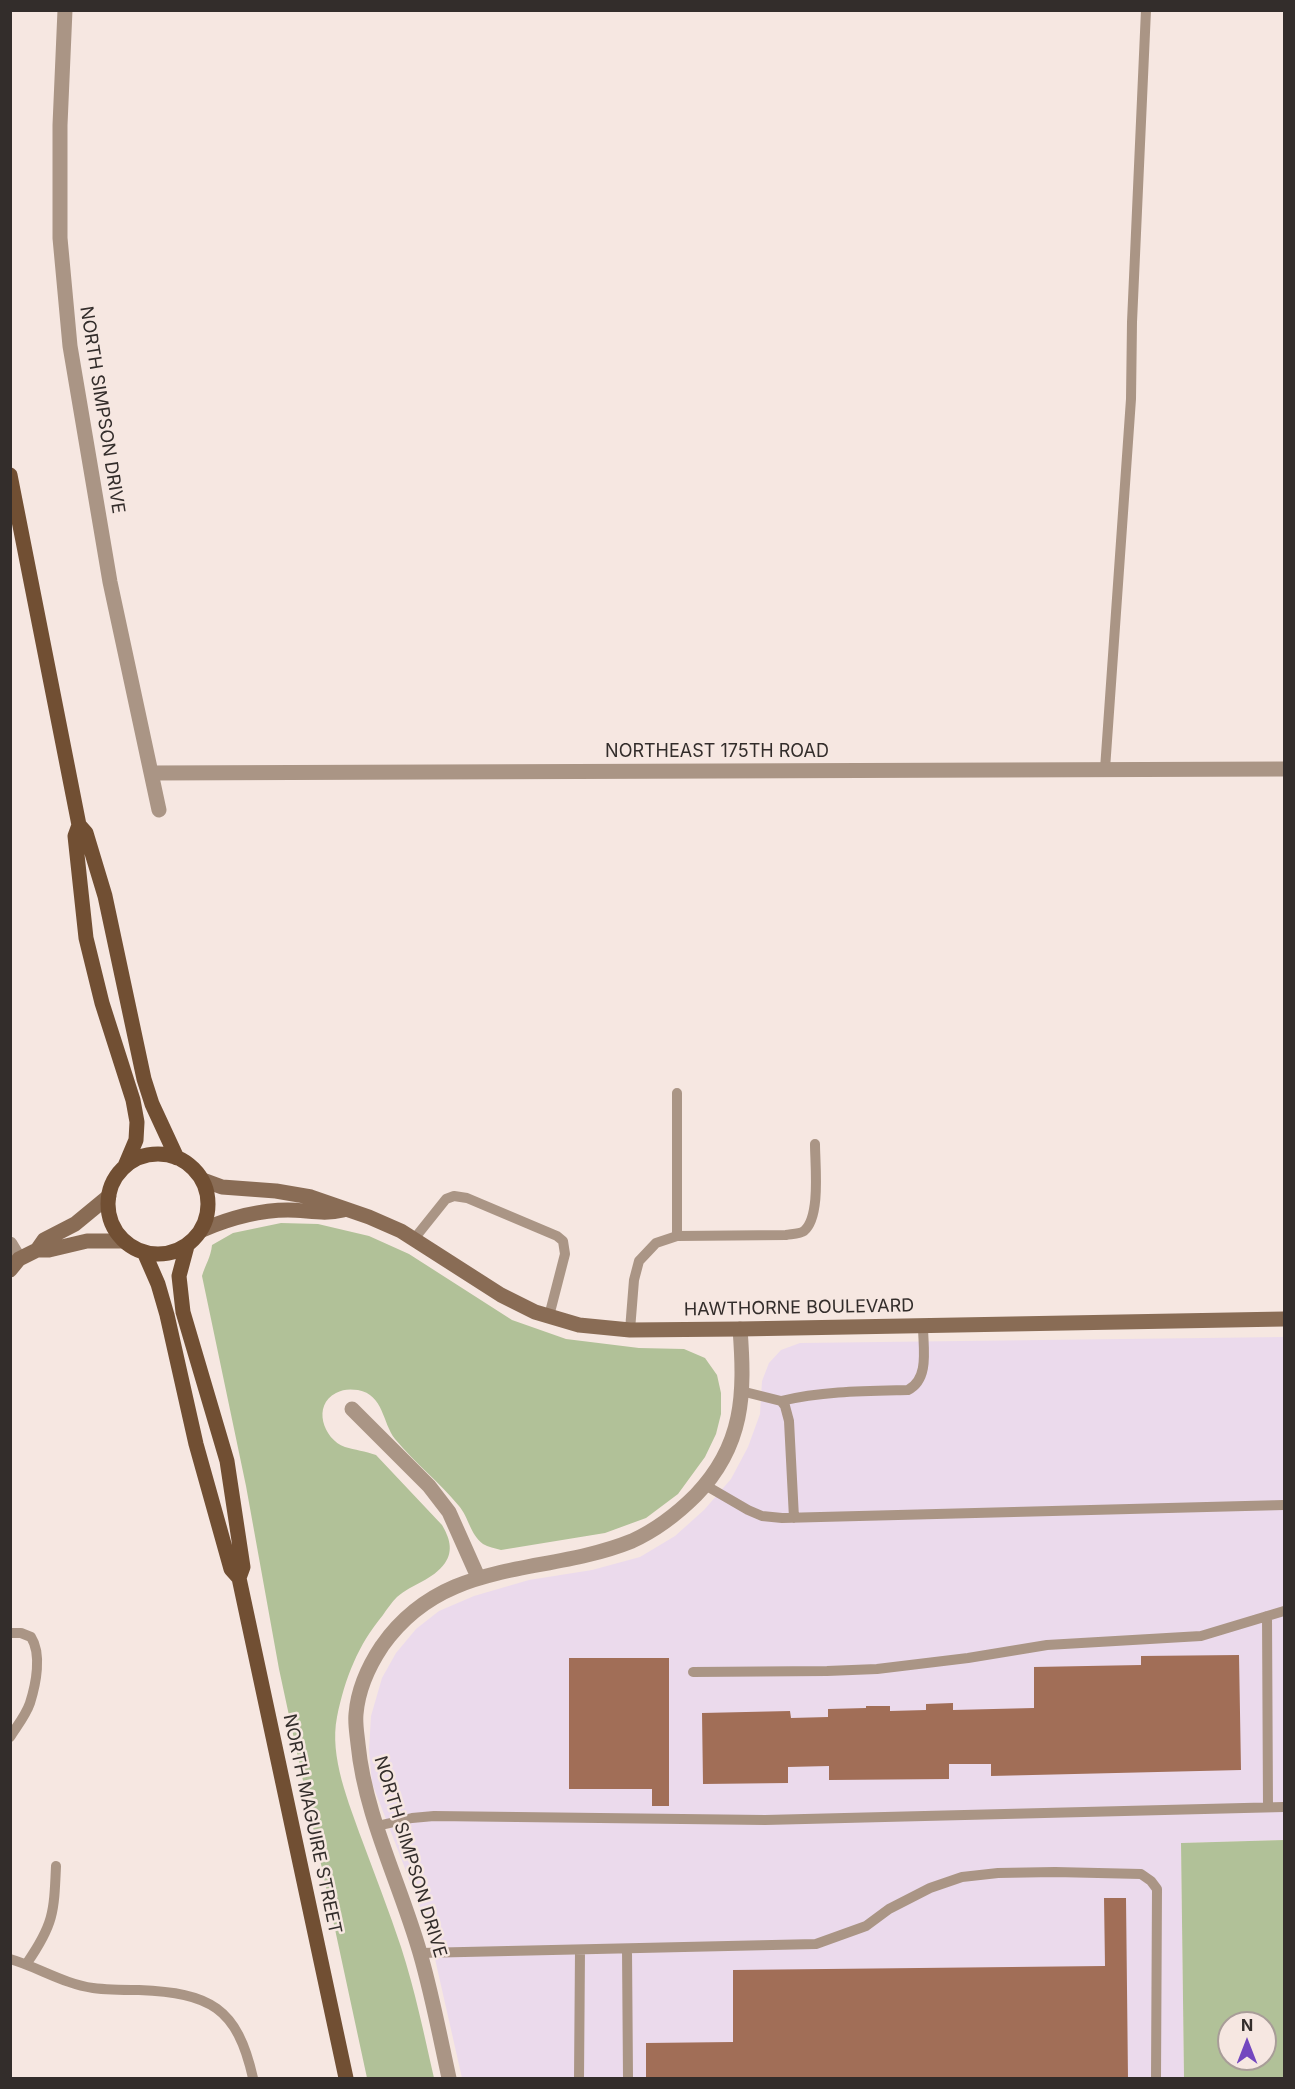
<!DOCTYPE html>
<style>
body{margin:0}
#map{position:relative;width:1295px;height:2089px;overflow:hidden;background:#f6e7e1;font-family:Inter,sans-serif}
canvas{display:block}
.frame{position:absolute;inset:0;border:12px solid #332d2b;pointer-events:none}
.north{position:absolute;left:1217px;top:2011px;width:60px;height:60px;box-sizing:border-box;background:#f6e7e1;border:2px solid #a89d98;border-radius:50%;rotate:0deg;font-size:16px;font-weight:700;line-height:24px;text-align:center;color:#332d2b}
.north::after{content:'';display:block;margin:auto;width:21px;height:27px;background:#7347bf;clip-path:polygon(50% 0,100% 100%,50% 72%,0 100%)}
</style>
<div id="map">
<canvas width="1295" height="2089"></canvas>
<div class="frame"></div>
<div class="north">N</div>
</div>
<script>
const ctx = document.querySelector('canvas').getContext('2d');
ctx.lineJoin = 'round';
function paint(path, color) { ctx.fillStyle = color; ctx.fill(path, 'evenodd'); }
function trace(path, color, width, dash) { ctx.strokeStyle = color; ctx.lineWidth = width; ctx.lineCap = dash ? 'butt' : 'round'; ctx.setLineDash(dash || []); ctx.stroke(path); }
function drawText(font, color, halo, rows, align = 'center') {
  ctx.font = font + ' Inter,sans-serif'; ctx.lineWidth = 5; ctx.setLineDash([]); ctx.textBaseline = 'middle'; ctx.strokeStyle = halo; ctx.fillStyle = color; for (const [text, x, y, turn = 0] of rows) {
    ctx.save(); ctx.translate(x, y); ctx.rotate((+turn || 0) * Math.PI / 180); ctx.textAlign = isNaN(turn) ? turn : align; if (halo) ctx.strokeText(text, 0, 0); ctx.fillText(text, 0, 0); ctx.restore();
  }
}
paint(new Path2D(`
 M1284 1337V1840L1181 1843 1184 2078H462L428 1928 372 1783 369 1750 371 1716 382 1678 396 1653 416 1629 439 1611 474 1596 529 1580 592 1570 640 1557 675 1536 704 1510 731 1479 748 1447 760 1414 762 1381 769 1363 781 1350 800 1343Z`), '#ebdaec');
paint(new Path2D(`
 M281 1223 318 1224 369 1236 409 1254 512 1320 566 1339 639 1348 684 1349 705 1358 717 1375 721 1393V1414L716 1434 705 1457 678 1494 646 1518 605 1533 501 1550C495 1548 488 1547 483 1544 470 1534 469 1518 459 1506 439 1482 415 1463 395 1439 382 1422 384 1395 358 1390 350 1389 343 1389 336 1393 312 1405 323 1439 345 1447 355 1450 365 1451 376 1455L442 1525C449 1537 454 1550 445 1563 433 1580 412 1584 397 1597 392 1602 387 1609 383 1615 358 1645 345 1678 337 1717 329 1757 349 1803 362 1840 375 1875 389 1911 401 1947 415 1990 424 2034 434 2078H367L279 1669 246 1486 202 1276C205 1265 211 1257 212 1245L233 1233Z
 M1284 1840V2078H1184L1181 1843ZM1229 2023H1265V2059H1229Z`), '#b1c198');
paint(new Path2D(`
 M1239 1655 1241 1770 991 1776V1764H949V1779L829 1780V1766L788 1767V1783L703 1784 702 1713 790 1711 791 1718 828 1717V1709L866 1708V1706H890V1711L926 1710V1704L953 1703V1710L1034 1708V1667L1141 1665V1656Z
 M569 1658H669V1806H652V1789H569Z
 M1104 1898H1126L1128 2079H646V2043L733 2042V1970L1105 1966Z`), '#a16e57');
trace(new Path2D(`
 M1105 769 1131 399 1132 322 1146 10
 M677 1236V1093
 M414 1239 446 1199 454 1196 467 1198 557 1236 563 1241 565 1254 549 1316
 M630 1330 634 1280 639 1261 656 1243 677 1236 786 1235C791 1234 800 1234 804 1231 821 1217 815 1165 815 1144
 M741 1391 781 1401 785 1406 789 1421 794 1518
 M781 1401C823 1391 865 1391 908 1390 930 1379 923 1347 923 1326
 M705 1485 748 1510 762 1516 782 1518 1284 1505
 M1267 1616 1268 1807
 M10 1633H21L31 1637C42 1654 36 1684 30 1703 26 1715 17 1726 10 1737
 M693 1672 827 1671 877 1669 968 1658 1047 1645 1201 1636 1284 1611
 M377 1826 412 1818 434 1816 765 1820 1284 1807
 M627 1950 628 2078
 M420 1953 816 1944 866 1926 889 1909 930 1888 962 1877 998 1873 1055 1872 1141 1874 1151 1881 1157 1889 1156 2078
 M10 1959C38 1967 64 1984 93 1988 108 1990 124 1990 139 1990 210 1993 237 2007 253 2078
 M27 1963C54 1924 54 1912 56 1866
 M579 2078 580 1951`), '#aa9585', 10);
trace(new Path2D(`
 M65 10 60 125V238L70 346 110 582 159 810
 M151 773 1284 769
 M10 1244 19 1259
 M352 1409 429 1486 449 1512 478 1577
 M449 2078C440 2037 432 1994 420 1953 400 1883 365 1816 358 1744 357 1734 355 1724 356 1714 358 1689 368 1667 382 1646 445 1556 543 1577 632 1541 656 1530 677 1514 696 1495 744 1445 745 1394 740 1329`), '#aa9585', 15);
trace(new Path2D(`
 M203 1180 222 1187 276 1191 311 1197 369 1217 401 1231 501 1295 535 1312 579 1325 630 1330 740 1329 1284 1319
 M202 1230C230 1218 257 1210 288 1210 307 1210 324 1215 343 1210
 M37 1250H49L87 1241H123
 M10 1270 19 1259 37 1250 44 1240 75 1224 109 1196`), '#896c55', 15);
trace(new Path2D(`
 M10 475 79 825 86 833 105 896 144 1079 152 1104 177 1158
 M79 825 75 836 86 938 102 1003 133 1100 137 1122 136 1140 125 1166
 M108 1204a50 50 0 1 1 100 0a50 50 0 1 1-100 0Z
 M187 1246 179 1276 183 1312 227 1461 243 1567 239 1578
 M144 1252 158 1284 167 1315 196 1444 231 1569 239 1578 346 2078`), '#714f33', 15);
drawText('18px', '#332d2b', '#f6e7e1', [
 ["NORTH SIMPSON DRIVE",102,410,81],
 ["NORTHEAST 175TH ROAD",717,752],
 ["HAWTHORNE BOULEVARD",799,1308,-1],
 ["NORTH MAGUIRE STREET",312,1824,78],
 ["NORTH SIMPSON DRIVE",410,1857,73]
]);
</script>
